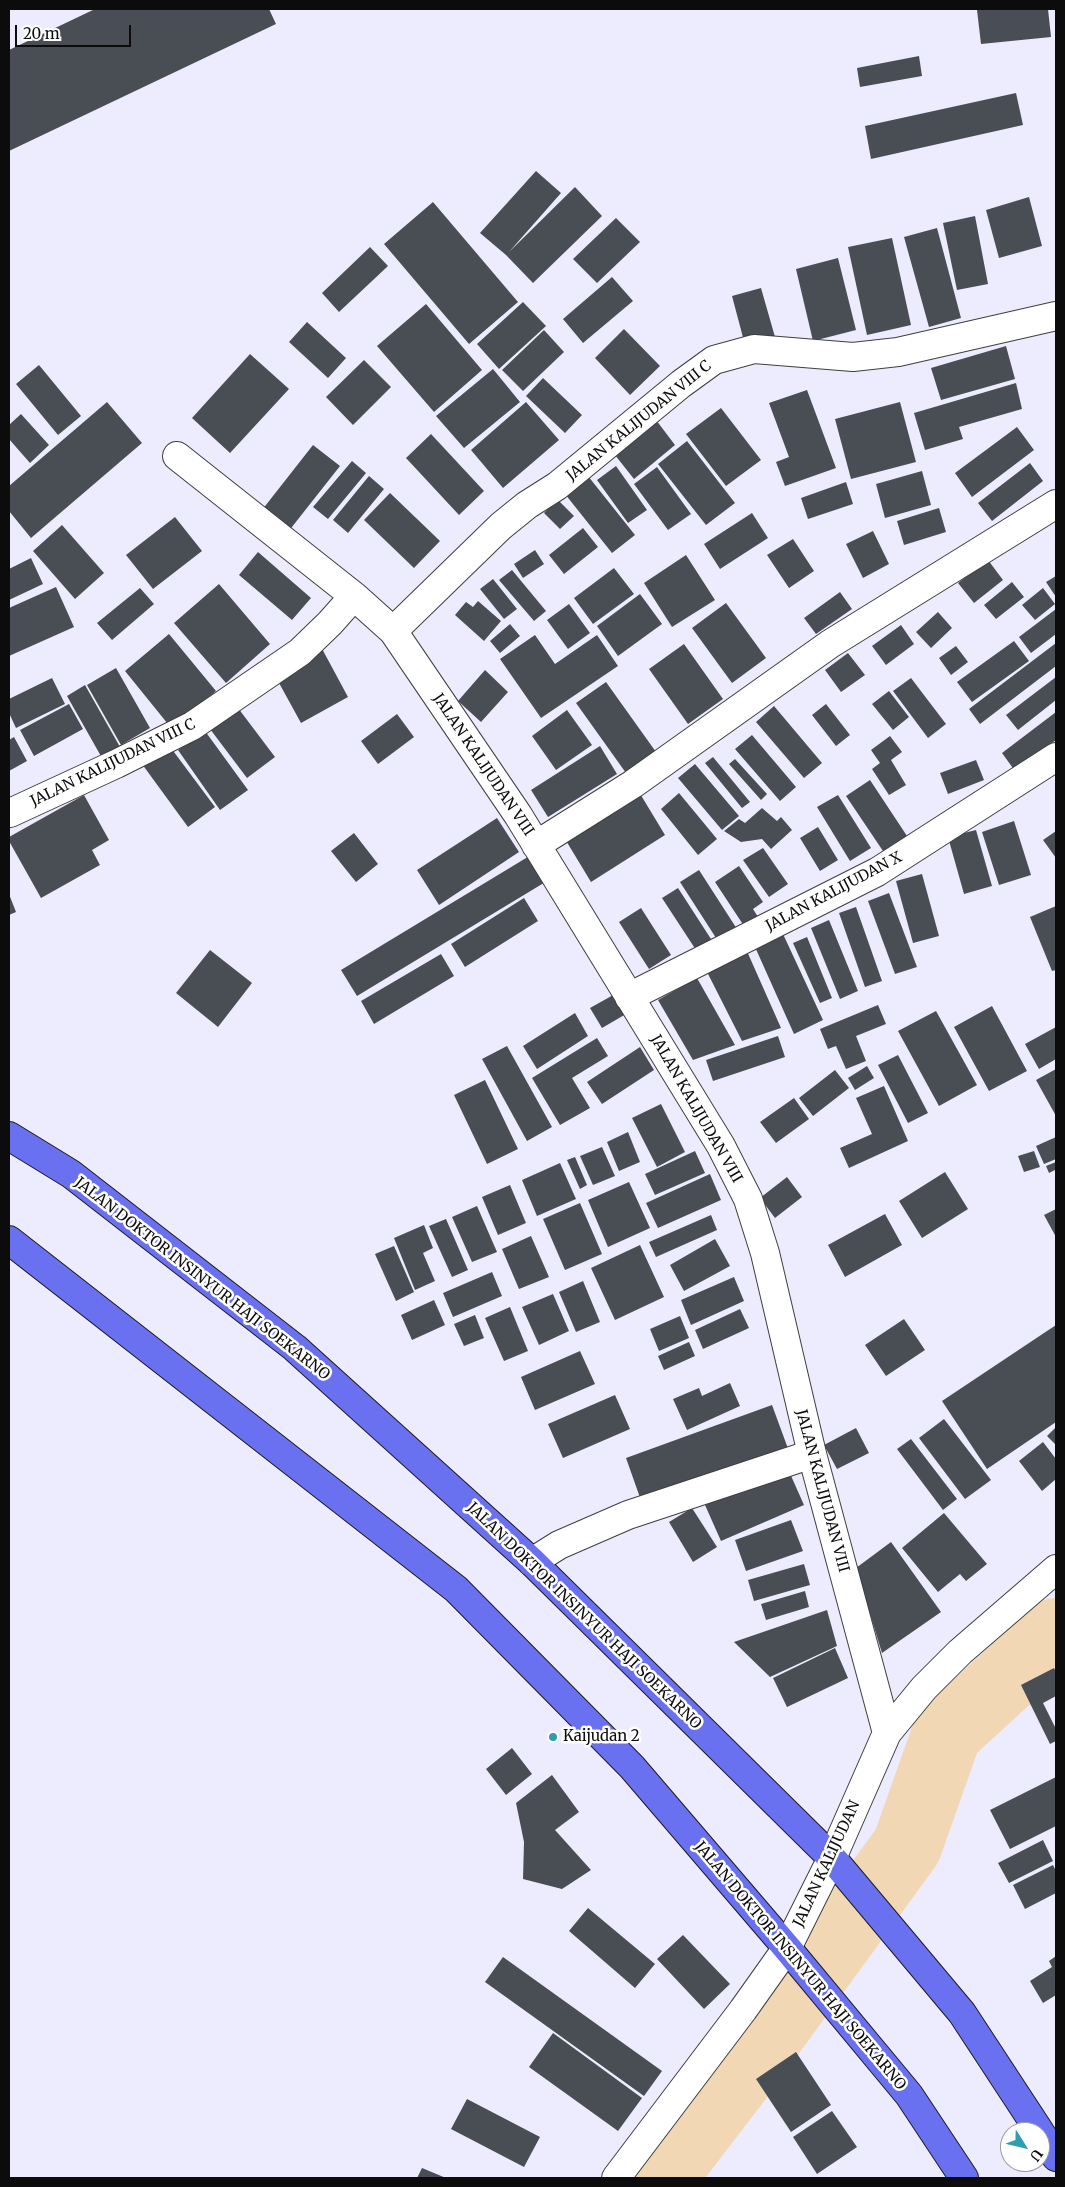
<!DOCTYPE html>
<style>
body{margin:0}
#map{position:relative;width:1065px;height:2187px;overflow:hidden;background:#ececfe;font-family:Merriweather,serif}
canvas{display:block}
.frame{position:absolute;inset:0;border:10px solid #0c0c0c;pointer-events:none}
.north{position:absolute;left:1000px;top:2122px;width:50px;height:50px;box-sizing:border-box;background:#fff;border:1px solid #9e9e9e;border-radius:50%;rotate:126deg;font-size:14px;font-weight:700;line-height:20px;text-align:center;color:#0c0c0c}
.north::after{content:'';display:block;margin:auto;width:18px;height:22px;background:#2d9fb3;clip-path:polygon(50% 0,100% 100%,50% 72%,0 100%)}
.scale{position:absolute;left:15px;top:25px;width:116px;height:22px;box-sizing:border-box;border:2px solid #0c0c0c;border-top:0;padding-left:6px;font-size:15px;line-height:18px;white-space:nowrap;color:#0c0c0c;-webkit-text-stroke:4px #fff;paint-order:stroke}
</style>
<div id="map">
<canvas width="1065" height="2187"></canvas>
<div class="frame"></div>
<div class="north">U</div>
<div class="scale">20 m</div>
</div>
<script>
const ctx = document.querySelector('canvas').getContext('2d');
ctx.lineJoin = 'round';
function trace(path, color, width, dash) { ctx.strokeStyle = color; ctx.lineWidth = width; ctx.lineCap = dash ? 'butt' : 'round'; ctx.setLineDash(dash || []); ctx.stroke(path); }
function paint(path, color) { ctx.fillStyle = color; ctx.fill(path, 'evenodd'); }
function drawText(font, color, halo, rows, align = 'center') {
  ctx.font = font + ' Merriweather,serif'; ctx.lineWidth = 5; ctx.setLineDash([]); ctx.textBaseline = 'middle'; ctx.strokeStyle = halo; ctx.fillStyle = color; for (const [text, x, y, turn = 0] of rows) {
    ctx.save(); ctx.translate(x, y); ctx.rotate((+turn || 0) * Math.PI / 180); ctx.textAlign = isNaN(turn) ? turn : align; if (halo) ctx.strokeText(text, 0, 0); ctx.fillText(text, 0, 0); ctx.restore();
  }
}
trace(new Path2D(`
 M661 2178 731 2087 907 1846 947 1733 1056 1633`), '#f2d7b4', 70);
paint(new Path2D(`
 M95 9H269L276 24 9 151V50Z
 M985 9H1048L1051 37 981 44 977 10Z
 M919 56 922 76 860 87 857 68Z
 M1016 93 1023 125 871 159 865 126Z
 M536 171 561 193 509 252 575 187 602 216 533 283 506 255 480 233Z
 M1029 197 1042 246 999 258 986 210Z
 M433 202 518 302 469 344 384 244Z
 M975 216 988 284 957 290 943 223Z
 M616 218 640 242 597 283 573 259Z
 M937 228 961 318 929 327 904 237Z
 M892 238 911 325 867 335 848 247Z
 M370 247 388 266 339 312 322 293Z
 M838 258 856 330 813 341 796 269Z
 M612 277 633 301 583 343 563 319Z
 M761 288 775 337 745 345 732 296Z
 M523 302 546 326 499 369 477 344Z
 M426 304 482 370 434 412 377 346Z
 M307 322 346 358 328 378 289 342Z
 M624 329 660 366 630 395 595 358Z
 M544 330 564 352 523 391 502 370Z
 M1006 346 1015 379 941 400 931 368Z
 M250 354 289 389 230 453 192 418Z
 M364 360 391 387 353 425 326 397Z
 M39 365 81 416 58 435 16 384Z
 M493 369 520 402 464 448 436 416Z
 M543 378 582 415 565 433 526 396Z
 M1016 383 1022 409 959 427 963 439 925 450 914 413Z
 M807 390 836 468 785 486 776 462 789 457 769 403Z
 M107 402 142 443 31 538 9 511V486Z
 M526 402 559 440 503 488 471 450Z
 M900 402 916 462 851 479 835 419Z
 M721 408 761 460 726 486 686 434Z
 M21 414 49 445 30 463 9 439V425Z
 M653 416 675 445 634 479 611 450Z
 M1017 427 1034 450 972 497 955 473Z
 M431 434 484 491 459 515 406 458Z
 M687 441 735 503 706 525 658 464Z
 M313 445 340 466 288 532 262 510Z
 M352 461 366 473 328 519 313 507Z
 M1030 463 1043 481 992 521 978 503Z
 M616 466 647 510 628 523 597 480Z
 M657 467 691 514 668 530 634 484Z
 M922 471 931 505 885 518 876 484Z
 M369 476 384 489 348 533 333 520Z
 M588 476 635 535 612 553 565 494Z
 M846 482 853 504 808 519 801 498Z
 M390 493 440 541 414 568 364 520Z
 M557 499 574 516 560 529 544 513Z
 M939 508 946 532 904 545 897 521Z
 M752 513 768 538 720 569 704 544Z
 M175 517 202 551 153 589 126 555Z
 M62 525 104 573 75 599 33 551Z
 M583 528 598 547 564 574 549 555Z
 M873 531 889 564 863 578 846 544Z
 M793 539 814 571 789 588 767 555Z
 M535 550 544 564 523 578 514 564Z
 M258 552 311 598 292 620 239 575Z
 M686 555 715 600 672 627 644 583Z
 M31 558 43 584 9 600V569Z
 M988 560 1003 580 974 603 958 583Z
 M614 568 634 594 593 624 574 598Z
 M512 570 546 611 534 621 499 580Z
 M1056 576V597L1046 582Z
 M493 579 517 609 504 619 480 589Z
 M1012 582 1024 597 996 619 984 605Z
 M219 584 270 644 226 683 174 623Z
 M56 587 74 627 9 656V608Z
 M140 588 154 604 112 640 97 623Z
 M1043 588 1055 604 1035 620 1022 605Z
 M840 592 852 609 816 634 804 618Z
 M640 594 662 624 618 656 597 626Z
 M478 601 501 621 484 641 455 615 466 602 473 607Z
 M726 603 766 658 732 683 692 628Z
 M569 604 590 633 568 649 547 620Z
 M1056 609V634L1031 653 1019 637Z
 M938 612 952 628 931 648 916 632Z
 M510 624 520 636 500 653 490 641Z
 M901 625 914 644 886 665 872 646Z
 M169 634 216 691 172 729 125 671Z
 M535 635 555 664 597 635 618 666 541 718 500 659Z
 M1014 641 1029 661 972 702 957 682Z
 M1056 643V666L980 724 969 709Z
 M684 644 723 699 688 724 649 669Z
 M320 645 348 697 301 723 273 672Z
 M956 646 968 662 951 675 939 658Z
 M848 653 865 675 841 692 825 670Z
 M116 668 150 728 121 745 87 685Z
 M485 670 508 692 481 722 458 701Z
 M1056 677V700L1018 730 1006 715Z
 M52 678 65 704 16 728 9 713V699Z
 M911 678 946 724 928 738 893 691Z
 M606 682 656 752 626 773 576 703Z
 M85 685 120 747 102 758 67 696Z
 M889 691 909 717 893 730 872 704Z
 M69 704 83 729 34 756 20 730Z
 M235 704 275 757 247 778 207 725Z
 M826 704 850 735 836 746 812 715Z
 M774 706 822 763 804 778 756 722Z
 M567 710 592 745 556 770 532 736Z
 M1056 712V740L1015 771 1002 753Z
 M397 714 414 737 378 764 361 741Z
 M205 731 248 790 220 810 178 750Z
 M752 735 796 787 780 801 735 749Z
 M890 736 902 752 891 760 906 785 889 795 872 769 880 763 871 750Z
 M14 737 27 761 9 771V740Z
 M168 744 215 807 188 827 142 764Z
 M600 746 617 774 548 817 531 790Z
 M713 757 750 802 742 808 705 763Z
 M735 759 767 794 761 800 729 764Z
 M976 760 984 780 948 794 940 773Z
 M695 764 739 816 722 830 678 778Z
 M870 780 909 839 885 854 846 796Z
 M639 792 665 835 591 882 565 839Z
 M679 793 717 839 698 855 661 809Z
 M84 795 109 840 92 850 100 865 41 898 9 841V837Z
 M838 795 871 848 850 861 817 807Z
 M762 808 777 821 781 817 792 830 771 849 762 839 741 842 724 831 739 819 745 823Z
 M497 818 519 852 439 905 417 870Z
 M1014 821 1031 875 999 885 982 832Z
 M818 827 838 860 820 871 800 838Z
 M976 830 992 886 964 894 948 837Z
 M1056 831V858L1043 840Z
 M354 833 378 864 356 882 331 851Z
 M763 848 788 884 769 897 743 860Z
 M536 852 552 878 357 996 341 970Z
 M739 866 763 902 753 909 760 920 746 929 715 882Z
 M699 870 737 929 718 941 680 882Z
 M922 874 939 936 913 943 896 881Z
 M678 888 711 939 696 950 662 898Z
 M889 893 917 967 895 974 868 901Z
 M9 894 16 912 9 915Z
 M524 898 538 921 465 967 451 944Z
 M1056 906V970L1052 971 1030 917Z
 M856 907 882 981 865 987 839 913Z
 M641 908 671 955 649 969 619 922Z
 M829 920 858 991 840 999 811 928Z
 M783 934 823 1020 794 1034 755 947Z
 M807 937 832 998 820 1003 793 943Z
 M746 949 781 1028 742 1041 705 968Z
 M210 950 252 983 218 1027 176 993Z
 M441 954 454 976 374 1024 361 1001Z
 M697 978 735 1045 693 1060 658 1000Z
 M615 994 626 1014 602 1028 590 1008Z
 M878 1005 886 1024 856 1036 866 1061 846 1069 836 1046 828 1049 820 1029Z
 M992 1006 1027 1071 989 1091 954 1027Z
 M936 1011 977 1085 939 1106 898 1031Z
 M575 1013 588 1036 537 1069 523 1046Z
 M1056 1027V1059L1039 1069 1025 1044Z
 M778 1036 785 1057 713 1081 706 1060Z
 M597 1038 608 1056 572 1078 590 1108 560 1125 532 1078Z
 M507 1046 552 1127 527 1141 482 1059Z
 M640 1047 654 1070 602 1104 587 1082Z
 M898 1055 928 1113 908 1123 878 1065Z
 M867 1066 874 1078 855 1090 848 1078Z
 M1056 1069V1116L1036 1080Z
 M835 1070 849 1088 813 1116 799 1098Z
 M485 1080 518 1149 487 1164 454 1095Z
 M884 1086 908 1141 849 1168 840 1148 872 1134 856 1098Z
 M794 1098 809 1119 776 1143 760 1122Z
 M661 1104 685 1152 657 1167 632 1118Z
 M628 1132 640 1162 619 1171 607 1142Z
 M1056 1137V1159L1044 1164 1036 1146Z
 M602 1147 615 1176 593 1185 580 1156Z
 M695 1151 705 1173 655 1195 645 1174Z
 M1034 1151 1040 1167 1024 1172 1018 1156Z
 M575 1157 587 1185 580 1189 567 1160Z
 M1056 1162V1173L1055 1170 1049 1173 1046 1166Z
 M560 1163 576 1199 537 1216 522 1180Z
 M945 1172 968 1209 922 1238 899 1201Z
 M710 1174 721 1200 658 1228 646 1203Z
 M787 1177 802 1197 775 1218 760 1198Z
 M629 1182 650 1228 608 1247 588 1200Z
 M510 1185 526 1223 498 1235 482 1197Z
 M580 1203 602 1254 565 1270 543 1219Z
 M477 1206 497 1252 472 1262 452 1217Z
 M1056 1209V1237L1044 1215Z
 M885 1214 902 1245 845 1277 828 1245Z
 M711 1215 717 1230 656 1257 649 1242Z
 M446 1219 468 1270 452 1277 429 1226Z
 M424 1225 433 1248 423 1253 435 1281 415 1290 394 1238Z
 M531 1236 549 1277 519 1289 502 1249Z
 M715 1239 730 1266 684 1291 670 1265Z
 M640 1245 664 1297 615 1320 591 1268Z
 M394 1246 414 1292 396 1301 375 1254Z
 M492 1272 502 1296 453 1317 443 1293Z
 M734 1277 744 1301 691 1325 681 1300Z
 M583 1281 600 1322 576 1332 559 1292Z
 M553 1294 569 1331 539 1345 522 1307Z
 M434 1300 445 1325 412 1340 401 1315Z
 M510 1307 528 1351 504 1361 485 1318Z
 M740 1309 749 1328 703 1349 695 1330Z
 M475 1315 484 1338 464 1346 454 1324Z
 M680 1316 689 1338 659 1351 650 1329Z
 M904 1319 925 1350 886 1376 865 1345Z
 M1056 1325V1422L987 1469 942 1401Z
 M689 1342 695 1356 664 1370 658 1356Z
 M580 1351 595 1384 535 1410 521 1377Z
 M730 1383 740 1406 687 1430 673 1399 699 1388 702 1396Z
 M615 1395 630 1429 563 1458 548 1424Z
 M772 1405 790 1454 643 1506 626 1458Z
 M944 1419 991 1480 965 1499 919 1438Z
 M1056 1427V1445L1047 1436Z
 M856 1428 869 1453 837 1469 824 1445Z
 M911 1439 957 1499 943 1510 897 1449Z
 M1043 1442 1056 1459V1479L1042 1491 1019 1461Z
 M788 1469 804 1505 721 1541 705 1505Z
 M692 1508 717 1547 693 1562 669 1522Z
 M944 1513 987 1564 966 1581 960 1574 938 1592 902 1548Z
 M791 1520 803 1551 746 1571 735 1540Z
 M891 1542 941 1612 882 1653 856 1568Z
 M804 1564 810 1585 754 1601 748 1580Z
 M805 1591 809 1607 766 1620 761 1604Z
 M827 1610 837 1646 770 1677 734 1642Z
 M835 1648 848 1678 787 1707 773 1678Z
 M1054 1668 1056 1672V1696L1043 1703 1056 1729V1741L1050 1744 1021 1685Z
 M512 1748 532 1774 506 1795 486 1769Z
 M552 1775 579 1812 555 1830 591 1870 562 1889 523 1879 524 1842 516 1803Z
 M1056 1777V1826L1010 1849 990 1810Z
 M1043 1840 1053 1861 1009 1883 998 1863Z
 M1053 1865 1056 1871V1893L1025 1909 1013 1885Z
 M588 1908 655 1964 635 1988 569 1931Z
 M683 1935 730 1984 704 2009 657 1959Z
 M1056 1956V1995L1043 2003 1030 1981 1052 1967 1049 1961Z
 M503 1957 662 2071 644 2096 485 1982Z
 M553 2033 642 2098 618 2131 529 2067Z
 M796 2052 831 2105 791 2132 756 2079Z
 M467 2099 540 2137 524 2167 451 2129Z
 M832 2111 857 2147 817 2174 793 2137Z
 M422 2168 446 2178H417Z`), '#494e54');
const street = new Path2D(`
 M177 456 354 596 393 631 518 815 721 1146 748 1199 765 1253 812 1454 887 1733
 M393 631 501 526 527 505 557 486 681 384 714 360 754 349 853 357 898 352 1056 316
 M10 813 116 764 192 726 300 652 330 623 354 596
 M536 845 633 784 830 644 1056 504
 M629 997 877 872 1056 757
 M532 1562 559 1545 628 1515 812 1454
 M616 2178 743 2010 787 1948 832 1858 887 1733 924 1688 960 1652 1056 1569`);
const primary = new Path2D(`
 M9 1136 71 1174 295 1348 532 1562 832 1858 962 2013 1040 2132
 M9 1240 456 1589 632 1767 787 1948 909 2095 964 2178
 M1040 2132 1056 2157`);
trace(street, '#3f3f3f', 30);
trace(primary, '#1d1d1d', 30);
trace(street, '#fff', 28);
trace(primary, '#6a71f0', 28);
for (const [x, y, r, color] of [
 [553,1737,5,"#2d9fb3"]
]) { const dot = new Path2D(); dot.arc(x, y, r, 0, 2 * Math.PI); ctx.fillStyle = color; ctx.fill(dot); trace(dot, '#fff', 2); }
drawText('15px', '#0c0c0c', '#fff', [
 ["JALAN KALIJUDAN VIII C",639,421,-39],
 ["JALAN KALIJUDAN VIII C",113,763,-26],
 ["JALAN KALIJUDAN VIII",483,765,56],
 ["JALAN KALIJUDAN X",834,892,-28],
 ["JALAN KALIJUDAN VIII",696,1109,60],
 ["JALAN DOKTOR INSINYUR HAJI SOEKARNO",202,1279,38],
 ["JALAN KALIJUDAN VIII",822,1491,75],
 ["JALAN DOKTOR INSINYUR HAJI SOEKARNO",584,1616,44],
 ["JALAN KALIJUDAN",827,1864,-65],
 ["JALAN DOKTOR INSINYUR HAJI SOEKARNO",800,1966,50]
]);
drawText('15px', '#0c0c0c', '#fff', [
 ["Kaijudan 2",563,1737]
], 'left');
</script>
